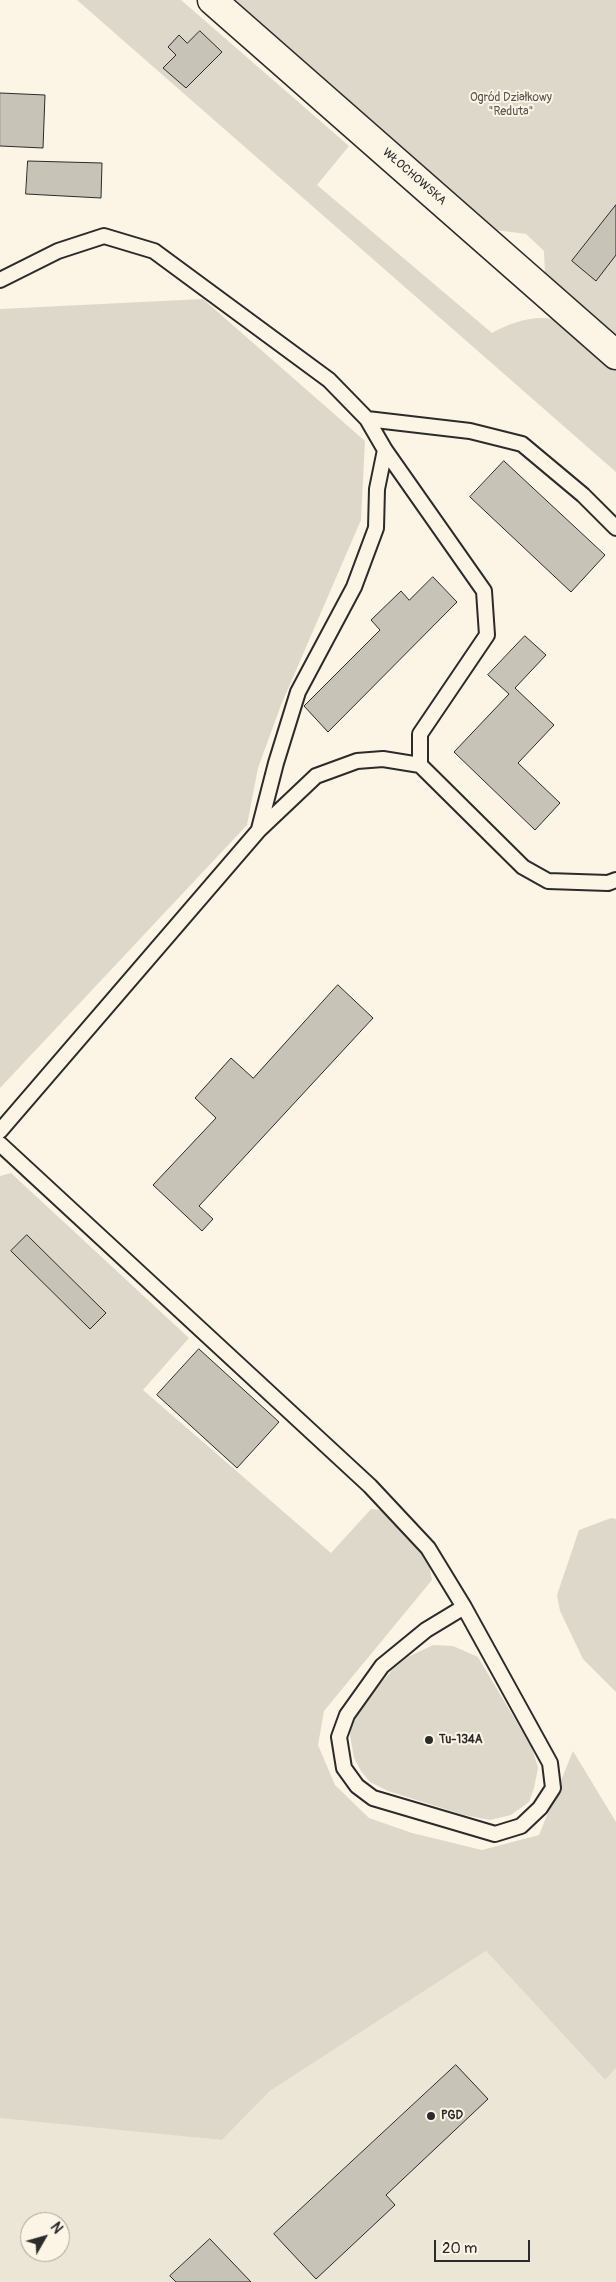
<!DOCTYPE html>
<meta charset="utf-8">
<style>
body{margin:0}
#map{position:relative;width:616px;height:2282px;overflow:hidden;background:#fcf5e5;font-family:Pangolin,sans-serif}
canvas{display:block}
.north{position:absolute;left:20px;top:2212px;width:50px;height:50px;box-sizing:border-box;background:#fcf5e5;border:1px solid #a8a49b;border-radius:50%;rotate:52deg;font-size:14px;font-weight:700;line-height:20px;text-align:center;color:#2b2b2b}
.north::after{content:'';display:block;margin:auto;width:18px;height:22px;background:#2b2b2b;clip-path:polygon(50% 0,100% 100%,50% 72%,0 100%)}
.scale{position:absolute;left:434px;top:2240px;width:96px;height:22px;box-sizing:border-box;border:2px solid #2b2b2b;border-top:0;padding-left:6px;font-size:15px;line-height:18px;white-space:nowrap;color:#2b2b2b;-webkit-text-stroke:4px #fcf5e5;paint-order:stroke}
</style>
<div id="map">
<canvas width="616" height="2282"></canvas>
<div class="north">N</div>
<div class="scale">20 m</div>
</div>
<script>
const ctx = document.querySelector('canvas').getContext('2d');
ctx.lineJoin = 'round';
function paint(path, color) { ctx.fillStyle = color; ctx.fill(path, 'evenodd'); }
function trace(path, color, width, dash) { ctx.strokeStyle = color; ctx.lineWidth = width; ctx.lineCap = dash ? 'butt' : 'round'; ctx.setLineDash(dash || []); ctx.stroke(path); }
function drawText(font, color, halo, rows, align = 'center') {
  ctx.font = font + ' Pangolin,sans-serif'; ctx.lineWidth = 4; ctx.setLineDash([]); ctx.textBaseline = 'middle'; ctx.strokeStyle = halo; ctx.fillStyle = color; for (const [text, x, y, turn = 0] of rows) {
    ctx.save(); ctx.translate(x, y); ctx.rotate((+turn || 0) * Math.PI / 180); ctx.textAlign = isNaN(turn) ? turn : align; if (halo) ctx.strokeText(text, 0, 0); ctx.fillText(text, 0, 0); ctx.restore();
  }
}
paint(new Path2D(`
 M486 1951 605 2080 616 2068V2282H0V2116L222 2140 270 2091ZM30 2222H60V2252H30Z`), '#ece6d7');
paint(new Path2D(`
 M77 0H181L349 146 317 185 492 333C511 322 536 314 558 320 567 322 606 361 616 370V472Z
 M231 0H616V338L545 275 544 251 526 234 496 230Z
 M203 299 365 441 361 520 281 705 258 768 247 825 0 1088V309Z
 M11 1173 189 1338 143 1390 331 1553 371 1509 382 1510 428 1559 432 1580 324 1711 318 1745 335 1785 369 1818 412 1833 482 1850 539 1835 573 1751 616 1822V2068L605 2080 486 1951 270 2091 222 2140 0 2118V1176Z
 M611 1518 616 1519V1692L583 1659 560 1611 557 1595 579 1530Z
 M433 1645 453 1646 478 1657 532 1748 538 1768 534 1788 529 1802 511 1815 490 1820 464 1815 388 1791 370 1782 361 1771 354 1758 350 1735 353 1716 393 1669 408 1657Z`), '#ded8ca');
const building = new Path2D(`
 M200 31 222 52 186 88 163 68 176 55 168 47 179 35 187 43Z
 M0 93 45 95 43 148 0 146Z
 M28 161 102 163 101 198 26 194Z
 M616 205V255L596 281 572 261Z
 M504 461 605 555 571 592 470 497Z
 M433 577 457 602 328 732 304 706 380 630 371 620 401 591 409 600Z
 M525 636 546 655 515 688 554 725 518 763 560 803 535 830 454 752 509 694 488 675Z
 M338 985 373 1018 199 1206 213 1219 202 1231 153 1185 216 1118 195 1098 231 1058 253 1078Z
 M27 1235 106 1313 90 1329 11 1251Z
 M199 1349 279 1422 237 1468 157 1395Z
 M456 2065 488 2099 386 2195 395 2205 316 2279 274 2234Z
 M210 2239 251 2282H176L170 2276Z`);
paint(building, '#c8c3b7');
trace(building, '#2b2b2b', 1);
const lane = new Path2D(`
 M0 280 58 251 104 236 154 251 329 380 367 419 385 450 484 591 487 635 420 734V765L523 867 548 881 608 883 616 880
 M367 419 470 431 522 444 583 495 616 528
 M259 829 276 763 298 692 354 587 376 528 377 489 385 450
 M0 1131 259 830 316 776 357 761 383 759 420 765
 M0 1144 370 1486 428 1548 464 1607 550 1763 553 1788 540 1808 521 1826 495 1834 373 1798 357 1786 344 1768 339 1737 347 1715 382 1666 426 1630 464 1607`);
const street = new Path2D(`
 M212 0 616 355`);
trace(lane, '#2b2b2b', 18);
trace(street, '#2b2b2b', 31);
trace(lane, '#fcf5e5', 14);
trace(street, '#fcf5e5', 28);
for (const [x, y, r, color] of [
 [429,1740,5,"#2b2b2b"],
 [431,2116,5,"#2b2b2b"]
]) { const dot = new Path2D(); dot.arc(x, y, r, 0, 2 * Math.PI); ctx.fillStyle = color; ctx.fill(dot); trace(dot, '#fcf5e5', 2); }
drawText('12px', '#585653', '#fcf5e5', [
 ["Ogród Działkowy",511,98],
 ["\"Reduta\"",511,112]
]);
drawText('12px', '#2b2b2b', '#fcf5e5', [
 ["WŁOCHOWSKA",414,177,41]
]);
drawText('bold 12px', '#2b2b2b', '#fcf5e5', [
 ["Tu-134A",439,1740],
 ["PGD",441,2116]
], 'left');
</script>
